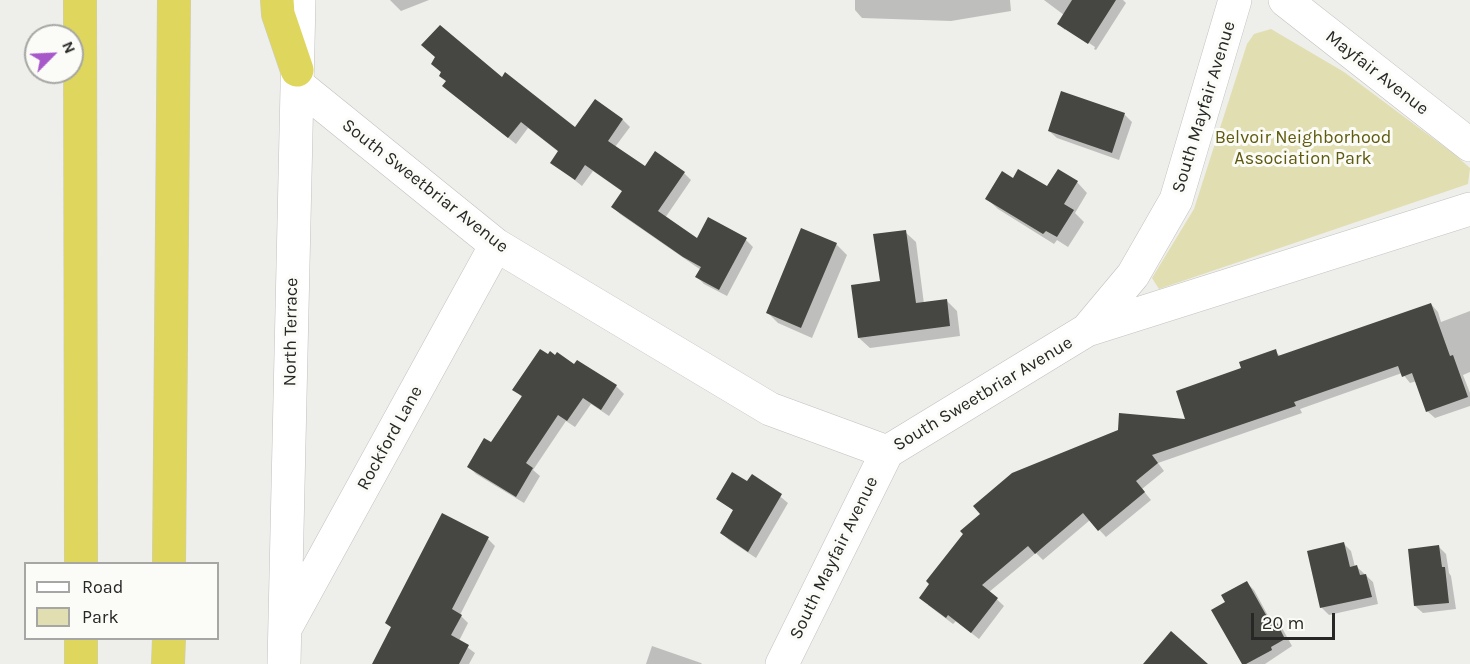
<!DOCTYPE html>
<style>
body{margin:0}
#map{position:relative;width:1470px;height:664px;overflow:hidden;background:#eeeeeb;font-family:Karla,sans-serif}
canvas{display:block}
.legend{position:absolute;left:24px;top:562px;width:195px;height:78px;box-sizing:border-box;background:#fbfbf8;border:2px solid #a6a6a4;margin:0;padding:8px 10px;list-style:none;font-size:18px;color:#272726}
.legend li{display:flex;align-items:center;gap:12px;height:30px}
.legend b{width:30px;border:2px solid #a6a6a4}
.north{position:absolute;left:24px;top:24px;width:60px;height:60px;box-sizing:border-box;background:#fbfbf8;border:2px solid #a6a6a4;border-radius:50%;rotate:66deg;font-size:16px;font-weight:700;line-height:24px;text-align:center;color:#272726}
.north::after{content:'';display:block;margin:auto;width:21px;height:27px;background:#a758c9;clip-path:polygon(50% 0,100% 100%,50% 72%,0 100%)}
.scale{position:absolute;left:1251px;top:613px;width:84px;height:27px;box-sizing:border-box;border:3px solid #272726;border-top:0;padding-left:8px;font-size:18px;line-height:21px;white-space:nowrap;color:#272726;-webkit-text-stroke:4px #fbfbf8;paint-order:stroke}
</style>
<div id="map">
<canvas width="1470" height="664"></canvas>
<ul class="legend">
<li><b style="height:8px;background:#fff"></b>Road</li>
<li><b style="height:16px;background:#e1deb2"></b>Park</li>
</ul>
<div class="north">N</div>
<div class="scale">20 m</div>
</div>
<script>
const ctx = document.querySelector('canvas').getContext('2d');
ctx.lineJoin = 'round';
function paint(path, color) { ctx.fillStyle = color; ctx.fill(path, 'evenodd'); }
function trace(path, color, width, dash) { ctx.strokeStyle = color; ctx.lineWidth = width; ctx.lineCap = dash ? 'butt' : 'round'; ctx.setLineDash(dash || []); ctx.stroke(path); }
function drawText(font, color, halo, rows, align = 'center') {
  ctx.font = font + ' Karla,sans-serif'; ctx.lineWidth = 6; ctx.setLineDash([]); ctx.textBaseline = 'middle'; ctx.strokeStyle = halo; ctx.fillStyle = color; for (const [text, x, y, turn = 0] of rows) {
    ctx.save(); ctx.translate(x, y); ctx.rotate((+turn || 0) * Math.PI / 180); ctx.textAlign = isNaN(turn) ? turn : align; if (halo) ctx.strokeText(text, 0, 0); ctx.fillText(text, 0, 0); ctx.restore();
  }
}
paint(new Path2D(`
 M1271 29 1344 72 1454 154 1470 168 1468 184 1159 289 1152 278 1194 209 1247 44 1254 34Z`), '#e1deb2');
paint(new Path2D(`
 M390 0H429L401 11Z
 M855 0H1010L1011 11 951 21 862 18 855 10Z
 M1044 0H1123L1126 3 1096 50 1094 49 1095 47 1065 27V30L1059 24 1064 15Z
 M432 64 502 79 575 130 618 119 623 120 630 127 615 147 645 168 684 173 691 180 665 218 698 240H746L753 247 727 296 704 284 697 277 701 270 620 214 613 207 623 192 593 171 582 186 552 162 559 152 528 128 516 144 452 93 442 73Z
 M1062 93 1125 115 1132 122 1119 160 1057 138 1049 131Z
 M1014 180 1047 189 1077 182 1087 193 1075 213 1084 222 1068 247 1057 240 1054 244 998 209 987 199Z
 M905 232 916 242 924 304 946 300 957 311 960 336 870 348 859 338 882 282Z
 M836 244 847 255 812 338 778 323 768 313Z
 M1431 304 1438 312 1441 322 1470 311V372L1463 375 1470 393V406L1435 418 1427 411 1417 381 1410 383 1402 373 1300 409 1302 413 1158 463 1164 471 1142 489 1151 500 1106 537 1090 520 1043 560 1036 553 989 592 1004 606 979 639 956 621 953 624 928 605 1188 421 1243 369 1275 351 1281 357Z
 M578 362 616 386 624 394 609 416 591 404 575 427 566 421 533 470 540 476 524 503 476 474 469 467 492 444 522 397 514 390 575 366Z
 M748 483 776 493 788 503 756 558 729 540 722 533 734 511 718 499Z
 M442 515 488 539 495 546 460 615 468 623 459 641 475 653 469 664H374L392 628 387 623Z
 M1344 544 1351 551 1355 567H1357L1373 582 1378 604 1329 615 1321 607Z
 M1439 547 1446 554 1449 573 1451 576 1456 609 1423 613 1415 606Z
 M1247 583 1254 590 1272 623 1275 621 1282 628 1292 646 1265 664H1244L1227 602Z
 M652 646 701 663 702 664H646Z`), '#0003');
paint(new Path2D(`
 M1072 0H1116L1088 44 1057 24Z
 M440 25 502 77 505 72 575 127 595 99 623 119 608 141 645 166 655 151 685 172 658 211 697 238 708 217 747 238 719 290 695 277 701 267 683 257 611 207 622 191 585 165 575 180 550 163 558 151 521 122 508 138 442 86 446 81 439 76 441 72 431 64 435 57 421 45Z
 M1061 91 1125 113 1112 153 1048 131Z
 M1018 169 1047 186 1058 169 1078 181 1064 204 1074 210 1057 237 1046 231 1043 234 985 199 1002 171 1013 178Z
 M801 228 837 243 801 328 766 313Z
 M906 230 916 303 947 299 950 326 858 338 851 285 880 281 873 234Z
 M1431 303 1450 356 1453 355 1468 397 1426 412 1412 373 1402 377 1398 366 1294 402 1296 406 1152 455 1158 463 1136 481 1145 492 1098 531 1083 513 1035 554 1028 546 982 585 998 598 971 633 948 615 946 618 919 598 929 584 926 581 963 534 960 531 980 514 973 506 1012 473 1118 430 1119 413 1185 419 1176 391 1241 368 1239 362 1276 349 1278 356Z
 M540 349 548 354 550 351 555 355 557 352 574 364 577 360 617 385 601 410 583 398 567 421 558 415 526 463 533 468 516 497 467 467 484 438 491 442 522 396 512 390Z
 M732 472 747 481 752 474 782 494 748 552 720 533 733 510 716 499Z
 M442 513 489 537 452 609 462 615 451 635 469 645 459 664H372L391 627 385 623Z
 M1344 542 1350 567 1357 565 1360 575 1366 574 1372 597 1320 608 1307 551Z
 M1439 545 1442 567H1445L1449 603 1414 606 1408 549Z
 M1247 581 1270 622 1275 619 1285 639 1271 647 1272 650 1246 664H1242L1211 610 1225 602 1221 595Z
 M1171 631 1208 664H1143Z`), '#464643');
const minor = new Path2D(`
 M1285 0 1470 145
 M297 84 496 245 770 409 887 452 1087 330 1470 209
 M1087 330 1133 275 1176 200 1235 0
 M286 627 496 245
 M284 664 299 0
 M782 664 887 452`);
const highway = new Path2D(`
 M80 0 81 564
 M277 0 278 14 297 70
 M169 564 174 0
 M81 638V664
 M168 664 169 638`);
trace(minor, '#c1c1be', 34);
trace(highway, '#cbcbcb', 34);
trace(minor, '#fff', 33);
trace(highway, '#dfd65e', 33);
drawText('18px', '#272726', '#fbfbf8', [
 ["Mayfair Avenue",1377,73,38],
 ["South Mayfair Avenue",1204,107,-73],
 ["South Sweetbriar Avenue",425,186,38],
 ["North Terrace",291,332,-89],
 ["South Sweetbriar Avenue",983,394,-31],
 ["Rockford Lane",390,438,-61],
 ["South Mayfair Avenue",834,558,-64]
]);
drawText('18px', '#5f5a0e', '#fbfbf8', [
 ["Belvoir Neighborhood",1303,138],
 ["Association Park",1303,159]
]);
</script>
